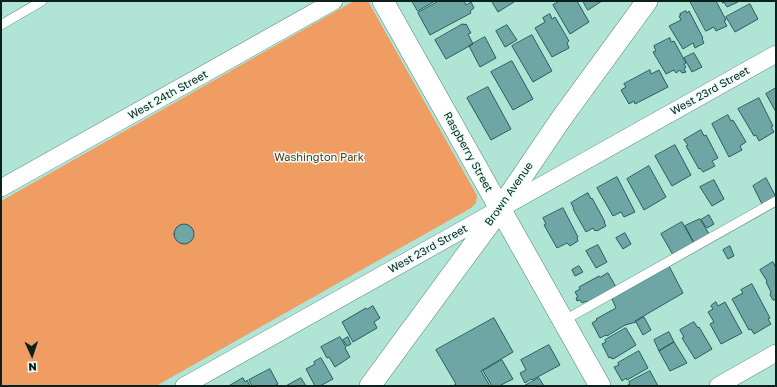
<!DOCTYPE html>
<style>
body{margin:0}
#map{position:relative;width:777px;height:387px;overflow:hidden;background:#b0e5d6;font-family:"Golos Text",sans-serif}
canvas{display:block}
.frame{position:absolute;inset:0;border:2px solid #0c211c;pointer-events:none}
.north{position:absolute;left:12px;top:335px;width:40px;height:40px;-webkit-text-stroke:3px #eafef8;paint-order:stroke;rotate:177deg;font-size:11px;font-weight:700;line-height:16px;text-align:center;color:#0c211c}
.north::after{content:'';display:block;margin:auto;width:14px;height:18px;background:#0c211c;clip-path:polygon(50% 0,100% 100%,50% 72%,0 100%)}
</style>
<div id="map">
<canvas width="777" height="387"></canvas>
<div class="frame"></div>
<div class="north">N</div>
</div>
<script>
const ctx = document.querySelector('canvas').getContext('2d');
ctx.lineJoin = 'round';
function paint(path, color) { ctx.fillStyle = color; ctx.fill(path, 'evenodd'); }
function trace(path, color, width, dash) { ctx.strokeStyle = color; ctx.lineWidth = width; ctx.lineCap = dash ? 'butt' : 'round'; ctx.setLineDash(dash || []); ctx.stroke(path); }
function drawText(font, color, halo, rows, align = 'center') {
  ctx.font = font + ' "Golos Text",sans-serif'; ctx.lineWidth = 3; ctx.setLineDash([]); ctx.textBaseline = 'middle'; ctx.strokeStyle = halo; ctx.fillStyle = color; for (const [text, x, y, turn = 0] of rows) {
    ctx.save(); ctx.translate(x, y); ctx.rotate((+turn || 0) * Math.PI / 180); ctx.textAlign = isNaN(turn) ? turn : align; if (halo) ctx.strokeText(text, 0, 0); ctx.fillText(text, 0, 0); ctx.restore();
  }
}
paint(new Path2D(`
 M354 1H368L474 190 477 196 476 203 471 208 156 386H1V201Z`), '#ef9d62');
const building = new Path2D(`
 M412 1H435L418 11Z
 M439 1H464L466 5 471 2 474 8 470 11 471 13 430 35 418 13Z
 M494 1H514V2L498 12 492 2Z
 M560 1H577L589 22 570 34 553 5Z
 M583 1H602L588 10Z
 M690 1H716L726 20 724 21 727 26 716 31 714 27 706 31Z
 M722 1H738V2L727 7 724 2 723 3Z
 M750 4 758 19 735 32 726 17Z
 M686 11 687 13 689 11 703 38 702 39 704 43 695 48 693 43 683 49 669 26 681 20 679 16 681 15 680 14Z
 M550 14 552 19 555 17 569 41 567 43 569 48 552 57 535 28 545 22 543 18Z
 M463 24V25L466 24 471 33 468 34 473 44 446 59 435 40Z
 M507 25 517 40 505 47 496 31Z
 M532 35 552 71 533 82 512 46Z
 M485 37 496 58 480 67 469 46Z
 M670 38 671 42 674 41 686 63 684 64 686 67 684 69 686 72 682 73 680 70 676 73 674 70 666 74 653 52 656 51 654 46Z
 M694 53 702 67 692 72 684 58Z
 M512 61 533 99 513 110 491 72Z
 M650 70 651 74 659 70 668 87 635 104 634 101 629 104 621 90 626 87 624 84Z
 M488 87 511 129 491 140 467 98Z
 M776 88V112L766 94Z
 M759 98 773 126 771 127 774 132 759 141 756 135 754 136 738 109Z
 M728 115 731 121 733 120 746 142 740 146 742 150 729 157 712 124Z
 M701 130 704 136 706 135 718 158 712 161 715 166 703 172 700 168 699 169 686 146 688 145 684 140Z
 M675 145 691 175 672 186 655 156Z
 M649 166 666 197 644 210 627 179Z
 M617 177 635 212 624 217 621 212 613 216 597 188Z
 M766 178 776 197 762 204 753 186Z
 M714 180 724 199 712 206 700 187Z
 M588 193 591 199 592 198 605 222H604L606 226 597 231 596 230 595 231 593 228 586 232 573 209H574L571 203Z
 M563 208 578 237 577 238 578 241 570 246 567 243 557 248 544 225 546 224 543 218Z
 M709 215 714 224 707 228 701 220Z
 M700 219 709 234 694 243 685 226Z
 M682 222 694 243 673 255 661 234Z
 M174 234a10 10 0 1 1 20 0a10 10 0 1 1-20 0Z
 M625 233 631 244 623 249 616 238Z
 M598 245 607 262 596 268 586 251Z
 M730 246 734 256 728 259 723 250Z
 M773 262 776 268V300H773L770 295 771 292 766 282 767 281 760 270Z
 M579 266 583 272 575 276 572 270Z
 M669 266 683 293 635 321 636 322 625 325 607 336 606 335 600 338 592 323 597 320 596 319 616 308 612 299Z
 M608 273 616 287 588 303 586 301 582 303 580 300 577 301 576 298 578 297 575 292 580 289 579 287 599 276 600 277Z
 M752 284 770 318 768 319 771 324 754 334 751 329 749 330 732 299 743 293 741 290Z
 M716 302 718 306 725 302 742 333 721 344 710 324 714 322 708 312 713 309 711 306Z
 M373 306 380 318 374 322 377 328 353 342 342 322 366 308 367 309Z
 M644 317 651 330 643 335 636 322Z
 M494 318 513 352 481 371 490 386H453L456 384 436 350Z
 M694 322 698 328 699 327 712 349 695 359 682 338 684 337 680 330Z
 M626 328 636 345 615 358 612 359 611 357 609 358 602 344 606 342 605 340Z
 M669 332 674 342 659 351 654 340Z
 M340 337 346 347 345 348 350 357 335 367 329 357 327 358 321 347Z
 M348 337 351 344 347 346 343 340Z
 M674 342 687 363 670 371 659 351Z
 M549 345 560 365 532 380 531 379 525 383 520 373 526 370 521 360Z
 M639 351 648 368 627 380 626 378 622 381 614 367 619 365 618 363Z
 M321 358 333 379 320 386H315L306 369 315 364 314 362Z
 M502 360 513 379 499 386H492L483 371Z
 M270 369 278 384 274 386H252L249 380Z
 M650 371 658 386H626L630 384 629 382Z
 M243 378 245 382 247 380 250 386H229Z
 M301 378 306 386H286Z
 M539 378 544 386H524Z`);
paint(building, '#6ea6a6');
trace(building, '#255d5d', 1);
const service = new Path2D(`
 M1 25 42 1
 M563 321 776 201`);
const minor = new Path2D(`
 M1 188 334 1
 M184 386 776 54
 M718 386 776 353`);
const tertiary = new Path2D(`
 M383 1 600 386
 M370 386 500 209 561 119 647 1`);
trace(service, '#4e8072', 10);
trace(minor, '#4e8072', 18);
trace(tertiary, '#4e8072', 22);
trace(service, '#fff', 9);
trace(minor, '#fff', 17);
trace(tertiary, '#fff', 21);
drawText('11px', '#0c211c', '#eafef8', [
 ["West 23rd Street",710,91,-29],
 ["West 24th Street",168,95,-29],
 ["Raspberry Street",468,152,61],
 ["Brown Avenue",509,194,-55],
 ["West 23rd Street",428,249,-29]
]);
drawText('11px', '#5f3616', '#eafef8', [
 ["Washington Park",319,158]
]);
</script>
